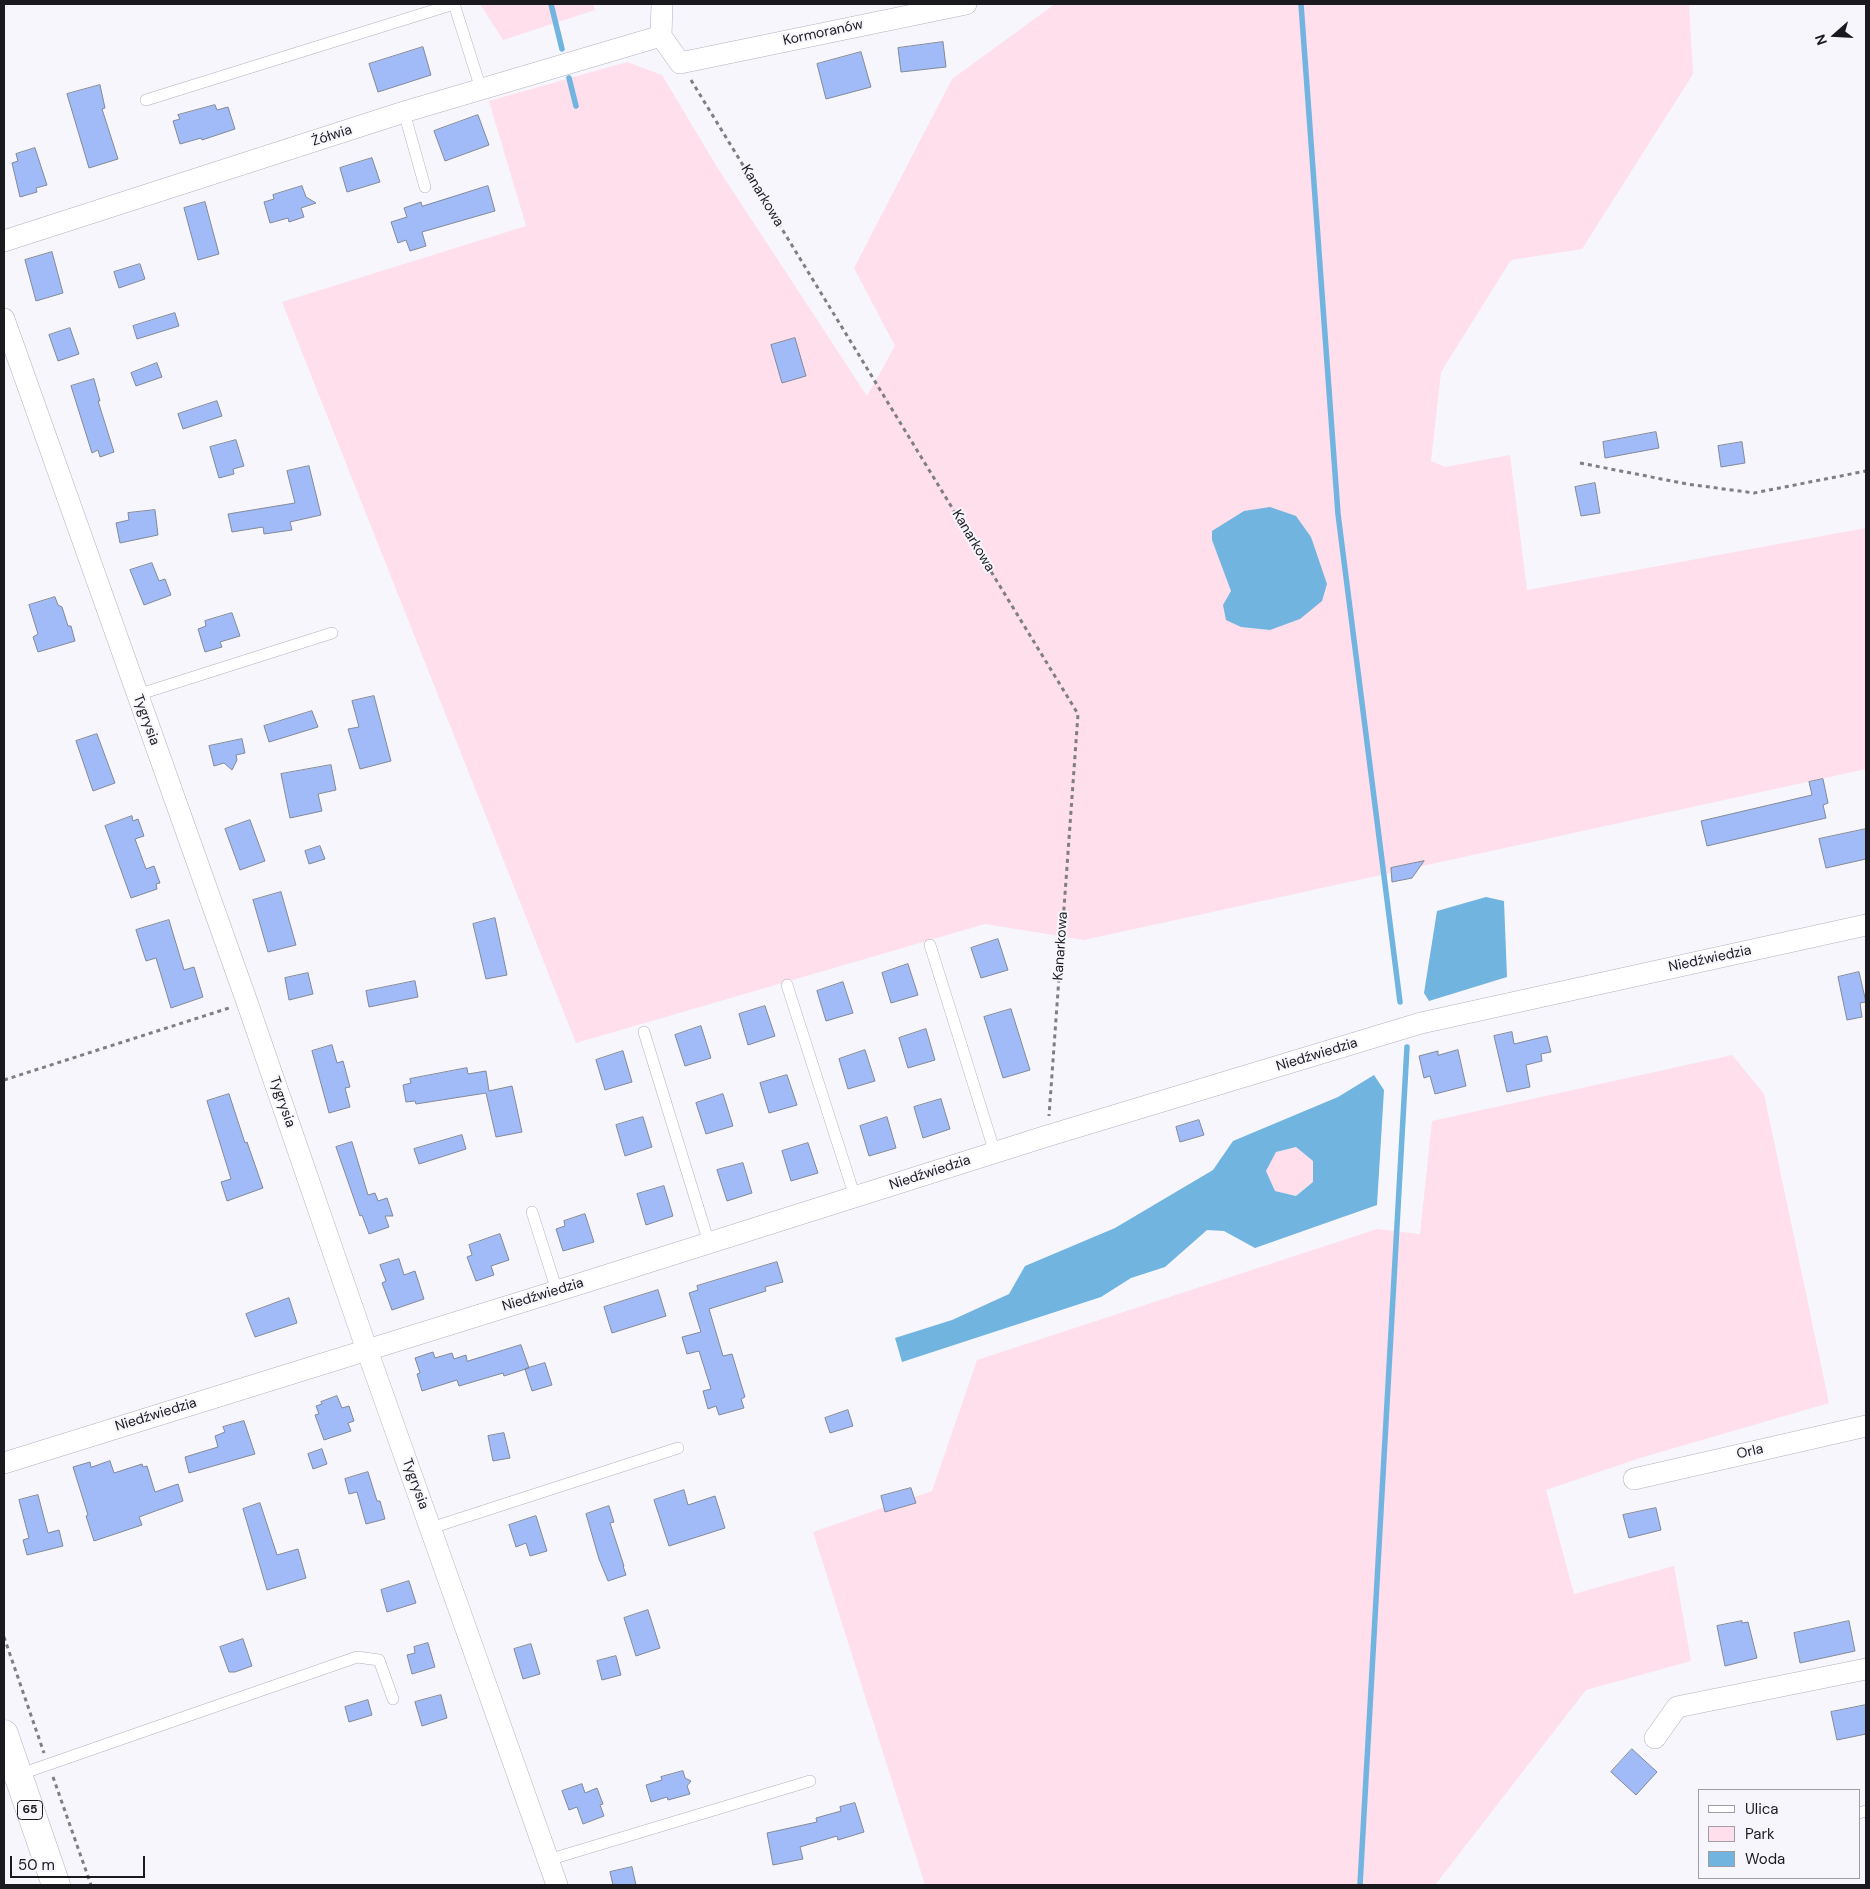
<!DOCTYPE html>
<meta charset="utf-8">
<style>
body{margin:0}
#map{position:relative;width:1870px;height:1889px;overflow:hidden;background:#f7f6fc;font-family:"DM Sans",sans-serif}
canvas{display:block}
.frame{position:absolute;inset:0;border:5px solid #1a191e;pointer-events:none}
.legend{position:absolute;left:1698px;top:1789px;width:162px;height:90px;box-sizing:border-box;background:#f7f6fc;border:1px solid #9f9ea3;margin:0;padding:6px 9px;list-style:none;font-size:15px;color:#1a191e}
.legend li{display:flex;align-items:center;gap:10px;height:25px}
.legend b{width:25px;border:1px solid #9f9ea3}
.north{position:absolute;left:1810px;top:10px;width:50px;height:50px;-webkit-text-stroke:4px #f7f6fc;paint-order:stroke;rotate:251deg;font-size:14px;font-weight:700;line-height:20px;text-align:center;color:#1a191e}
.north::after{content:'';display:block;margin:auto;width:18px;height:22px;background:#1a191e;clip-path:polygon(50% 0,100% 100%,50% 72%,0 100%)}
.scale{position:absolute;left:10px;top:1856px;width:135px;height:22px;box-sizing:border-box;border:2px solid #1a191e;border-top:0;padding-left:6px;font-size:15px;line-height:18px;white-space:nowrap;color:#1a191e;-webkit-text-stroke:4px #f7f6fc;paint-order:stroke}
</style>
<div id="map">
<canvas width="1870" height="1889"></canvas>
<div class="frame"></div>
<ul class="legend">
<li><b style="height:6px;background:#fff"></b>Ulica</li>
<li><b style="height:14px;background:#fedfeb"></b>Park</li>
<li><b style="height:14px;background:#70b4df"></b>Woda</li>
</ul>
<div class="north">N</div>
<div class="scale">50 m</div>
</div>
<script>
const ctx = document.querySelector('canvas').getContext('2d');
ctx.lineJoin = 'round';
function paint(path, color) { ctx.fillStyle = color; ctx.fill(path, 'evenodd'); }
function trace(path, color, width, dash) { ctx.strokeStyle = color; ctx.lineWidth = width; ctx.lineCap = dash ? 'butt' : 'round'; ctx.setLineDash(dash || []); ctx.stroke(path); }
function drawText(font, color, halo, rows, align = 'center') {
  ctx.font = font + ' "DM Sans",sans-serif'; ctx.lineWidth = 4; ctx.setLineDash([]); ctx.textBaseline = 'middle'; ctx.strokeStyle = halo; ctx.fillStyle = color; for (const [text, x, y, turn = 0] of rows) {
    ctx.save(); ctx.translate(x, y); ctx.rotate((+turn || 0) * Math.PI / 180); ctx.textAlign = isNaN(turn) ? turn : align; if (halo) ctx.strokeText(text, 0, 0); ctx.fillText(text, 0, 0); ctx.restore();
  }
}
paint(new Path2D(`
 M480 4H593L595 10 503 40Z
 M1055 4H1689L1693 74 1582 249 1511 260 1441 372 1431 461 1445 467 1510 455 1527 590 1866 528V769L1084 940 985 924 576 1043 282 302 526 226 489 101 627 62 662 75 717 167 867 396 895 346 854 268 952 79Z
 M1732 1055 1764 1094 1829 1403 1640 1458 1546 1490 1574 1594 1674 1566 1691 1661 1586 1690 1435 1885H925L813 1532 932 1491 977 1360 1377 1229 1420 1234 1432 1121Z
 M1296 1147 1313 1161V1182L1296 1196 1275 1191 1266 1171 1276 1152Z`), '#fedfeb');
paint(new Path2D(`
 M1270 507 1296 516 1311 537 1327 584 1322 601 1300 619 1270 630 1241 627 1226 620 1223 605 1231 591 1212 540V531L1244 511Z
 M1486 897 1504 901 1507 977 1429 1001 1424 993 1437 911Z
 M1374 1075 1384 1090 1377 1205 1255 1248 1224 1231 1207 1230 1165 1267 1131 1278 1101 1297 902 1362 895 1338 952 1320 1009 1294 1025 1266 1115 1228 1213 1170 1233 1141 1338 1097ZM1296 1147 1313 1161V1182L1296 1196 1275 1191 1266 1171 1276 1152Z`), '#70b4df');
trace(new Path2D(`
 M551 4 562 49
 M1301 4 1338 514 1400 1002
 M569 78 576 106
 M1360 1885 1407 1047`), '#70b4df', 5.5);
const building = new Path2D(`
 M943 42 946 67 901 72 898 48Z
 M423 47 431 75 378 92 369 64Z
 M861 52 871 87 826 99 817 64Z
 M100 85 105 108 102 109 118 159 89 168 67 94Z
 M215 105 217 110 228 107 235 129 202 140 201 138 180 144 173 121 180 119 178 115Z
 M478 115 489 145 445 161 434 131Z
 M35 148 47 185 36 188 37 192 20 197 12 163 18 161 16 154Z
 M372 158 380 182 347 192 340 168Z
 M302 186 306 197 316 203 301 208 304 217 289 222 288 218 270 223 264 202 274 199 273 195Z
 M488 186 495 211 422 232 426 246 410 251 406 240 398 243 391 222 407 217 404 208 421 202 422 206Z
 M205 202 219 254 198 260 184 208Z
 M52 252 63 293 36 301 25 260Z
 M140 264 145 279 119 288 114 272Z
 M175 313 179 326 137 339 133 326Z
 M70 328 79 354 58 361 49 335Z
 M795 338 806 376 782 383 771 345Z
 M157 363 162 377 136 386 131 373Z
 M94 379 100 401H98L114 452 100 457 98 450 92 453 71 386Z
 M217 401 222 416 183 429 178 414Z
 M1656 432 1659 448 1605 458 1603 442Z
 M236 440 244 466 233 469 234 474 219 478 210 447Z
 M1742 442 1745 463 1721 467 1718 446Z
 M309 466 321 515 290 522 292 530 264 534 263 527 232 532 228 514 295 503 287 471Z
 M1595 483 1600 513 1581 516 1575 487Z
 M155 510 158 535 120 543 116 523 129 520 128 513Z
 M152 563 159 581 165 579 171 595 144 605 130 570Z
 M55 597 58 605 62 607 68 626H71L75 641 38 652 33 637 38 634 29 605Z
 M232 613 240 636 220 642 222 647 205 652 198 629 206 626 205 621Z
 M374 696 391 761 360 769 348 729 359 727 352 701Z
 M312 711 318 727 269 742 264 726Z
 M97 734 115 783 93 791 76 741Z
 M242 739 245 753 236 755 237 760 232 770 224 763 214 766 209 746Z
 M331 765 336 790 318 794 322 811 290 818 281 774Z
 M1823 779 1828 803 1823 805 1826 818 1707 846 1701 821 1812 795 1809 782Z
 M132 816 133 821 138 819 144 836 135 839 146 869 154 866 160 883 156 884 157 889 131 898 105 826Z
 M250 820 265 861 240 870 225 829Z
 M1866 829V859L1826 868 1819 839Z
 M320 846 325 859 309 864 305 851Z
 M1424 861 1412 878 1392 882 1391 868Z
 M281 892 296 945 268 952 253 900Z
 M495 918 507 975 486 979 473 924Z
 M169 920 184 970 194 967 203 997 171 1008 156 958 146 961 136 930Z
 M998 939 1008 970 981 978 971 948Z
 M908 964 918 995 891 1003 882 973Z
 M1859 972 1866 1002 1860 1003 1862 1017 1847 1020 1838 977Z
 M308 973 313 994 289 1000 285 978Z
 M415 981 418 997 369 1007 366 991Z
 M843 982 853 1013 826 1021 817 991Z
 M765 1006 775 1036 748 1045 739 1014Z
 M1011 1009 1030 1070 1003 1078 984 1017Z
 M701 1026 711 1058 685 1066 675 1035Z
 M926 1029 935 1060 908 1068 899 1038Z
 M1512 1032 1514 1044 1547 1036 1551 1052 1541 1054 1542 1061 1526 1065 1530 1087 1507 1092 1494 1036Z
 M332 1045 337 1063 343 1061 350 1087 345 1088 350 1107 329 1113 312 1051Z
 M865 1050 875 1081 848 1089 839 1059Z
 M1458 1050 1466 1086 1435 1094 1430 1076 1424 1078 1419 1056 1438 1051V1055Z
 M623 1051 632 1082 605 1090 596 1060Z
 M467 1068 468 1074 486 1071 489 1091 512 1086 522 1132 496 1137 486 1093 416 1104 415 1101 406 1102 403 1085 411 1083 410 1079Z
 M787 1075 797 1105 769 1113 760 1083Z
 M229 1094 245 1143 247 1142 263 1188 227 1201 221 1182 231 1179 207 1101Z
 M723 1094 733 1126 706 1134 696 1103Z
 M941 1099 950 1129 923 1138 914 1107Z
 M643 1117 652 1147 625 1156 616 1125Z
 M887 1117 896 1148 869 1156 860 1126Z
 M1199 1120 1204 1135 1180 1142 1176 1127Z
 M462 1135 466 1149 419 1164 414 1149Z
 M352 1142 368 1195 375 1193 378 1201 387 1198 393 1216H385L389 1227 369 1234 362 1215 360 1216 336 1147Z
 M808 1143 818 1173 791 1181 782 1151Z
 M743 1163 752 1193 727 1201 717 1170Z
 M664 1186 673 1216 646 1225 637 1194Z
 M585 1214 594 1242 563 1251 556 1229 565 1226 564 1221Z
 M500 1234 509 1260 491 1266 494 1275 476 1281 467 1257 472 1255 469 1245Z
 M399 1259 404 1275 415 1271 424 1299 392 1310 382 1283 386 1281 380 1265Z
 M777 1262 783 1282 765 1287 766 1291 709 1309 723 1356 732 1354 745 1397 741 1399 744 1408 719 1415 716 1406 708 1409 703 1391 711 1389 699 1351 687 1354 682 1337 701 1332 689 1293 698 1290 697 1286Z
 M658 1290 666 1316 612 1333 604 1307Z
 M289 1298 297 1323 255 1337 246 1314Z
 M521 1345 529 1368 504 1376 503 1373 459 1386 457 1380 422 1391 417 1374 420 1373 415 1358 433 1352 435 1358 452 1353 454 1359 466 1355 467 1361Z
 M545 1363 552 1385 532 1391 525 1369Z
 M337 1396 342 1408 349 1406 354 1421 348 1423 351 1431 324 1440 315 1415 319 1414 316 1406 322 1404 321 1402Z
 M848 1410 853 1426 830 1433 825 1418Z
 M244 1421 255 1454 189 1473 185 1457 218 1447 215 1436 225 1432 223 1427Z
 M504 1433 510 1458 493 1461 488 1436Z
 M322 1449 327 1464 313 1469 308 1454Z
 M110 1461 114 1473 142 1464 143 1467 147 1466 155 1492 178 1484 183 1501 139 1517 142 1525 94 1541 86 1516 88 1515 73 1467 90 1462 91 1467Z
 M368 1472 377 1501H380L385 1519 366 1524 357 1492 349 1494 345 1479Z
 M911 1488 916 1503 885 1512 881 1496Z
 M684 1490 688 1505 715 1496 725 1528 669 1546 654 1500Z
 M38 1495 48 1533 59 1530 63 1546 27 1555 23 1540 29 1538 19 1500Z
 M260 1503 277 1555 298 1549 306 1578 267 1590 243 1509Z
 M609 1506 614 1522 610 1523 624 1566H623L626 1575 608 1581 599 1559 586 1514Z
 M1656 1508 1661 1530 1629 1538 1623 1515Z
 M536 1516 547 1551 530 1556 526 1543 516 1547 509 1525Z
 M409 1581 416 1603 387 1612 381 1590Z
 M648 1610 660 1648 636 1656 624 1618Z
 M1742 1621V1623L1748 1622 1757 1658 1725 1666 1717 1626Z
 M1849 1621 1855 1651 1800 1663 1794 1633Z
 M243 1639 252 1666 235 1672H229L220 1647Z
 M428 1643 435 1667 412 1674 407 1655 415 1653 414 1647Z
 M531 1644 540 1674 523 1679 514 1649Z
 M616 1656 621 1675 602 1680 597 1661Z
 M441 1695 447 1718 422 1726 415 1702Z
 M368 1700 372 1715 349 1722 345 1707Z
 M1866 1705V1734L1837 1740 1831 1712Z
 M1632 1749 1657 1772 1636 1795 1611 1772Z
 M683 1771 685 1778 691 1781 687 1786 690 1794 668 1800 667 1797 651 1802 646 1785 662 1780 661 1777Z
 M582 1784 585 1793 597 1788 603 1804 600 1805 604 1816 583 1824 577 1807 569 1810 562 1791Z
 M855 1803 864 1832 838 1840 837 1836 800 1847 803 1859 773 1865 767 1833 817 1822 816 1818 841 1811 840 1807Z
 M632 1867 636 1885H613L610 1872Z`);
paint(building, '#a0bbf8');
trace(building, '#828997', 1);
const lane = new Path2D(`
 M146 100 454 4 481 89
 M404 112 425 187
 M137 695 332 633
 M930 945 995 1153
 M787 985 855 1197
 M644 1032 709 1243
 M532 1212 557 1291
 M431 1528 678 1448
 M18 1775 357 1657 379 1660 393 1699
 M1859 1813 1866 1811
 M548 1860 810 1781`);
const street = new Path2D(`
 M662 4 661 36 680 63 966 4
 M4 241 404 112 661 36
 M4 319 247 1002 367 1350 557 1885
 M4 1463 557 1291 1047 1136 1421 1023 1866 925
 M1634 1479 1866 1426
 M1655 1738 1677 1707 1866 1669`);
const primary = new Path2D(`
 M4 1734 56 1885`);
trace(lane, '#b3b0c0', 12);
trace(street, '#b3b0c0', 22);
trace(primary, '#b3b0c0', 29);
trace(new Path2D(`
 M691 80 1078 714 1049 1116
 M1580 463 1687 484 1754 493 1866 471
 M4 1080 229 1008
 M4 1637 44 1753
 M53 1777 91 1885`), '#7f7e83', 3, [4, 4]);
trace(lane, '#fff', 11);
trace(street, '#fff', 21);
trace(primary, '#fff', 28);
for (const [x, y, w] of [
 [30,1810,25]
]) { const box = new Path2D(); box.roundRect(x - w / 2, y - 9.5, w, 19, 4); ctx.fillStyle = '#f7f6fc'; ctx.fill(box); trace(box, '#1a191e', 1); }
drawText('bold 12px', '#1a191e', null, [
 ["65",30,1810]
]);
drawText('14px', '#1a191e', '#f7f6fc', [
 ["Kormoranów",823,33,-12],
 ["Żółwia",332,136,-18],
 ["Kanarkowa",762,196,59],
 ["Kanarkowa",973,541,59],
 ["Tygrysia",146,720,70],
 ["Kanarkowa",1061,946,-86],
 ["Niedźwiedzia",1710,959,-12],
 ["Niedźwiedzia",1317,1055,-17],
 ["Tygrysia",282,1102,71],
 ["Niedźwiedzia",930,1173,-18],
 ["Niedźwiedzia",543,1295,-17],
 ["Niedźwiedzia",156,1415,-17],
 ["Orla",1750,1452,-13],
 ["Tygrysia",415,1484,70]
]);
</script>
